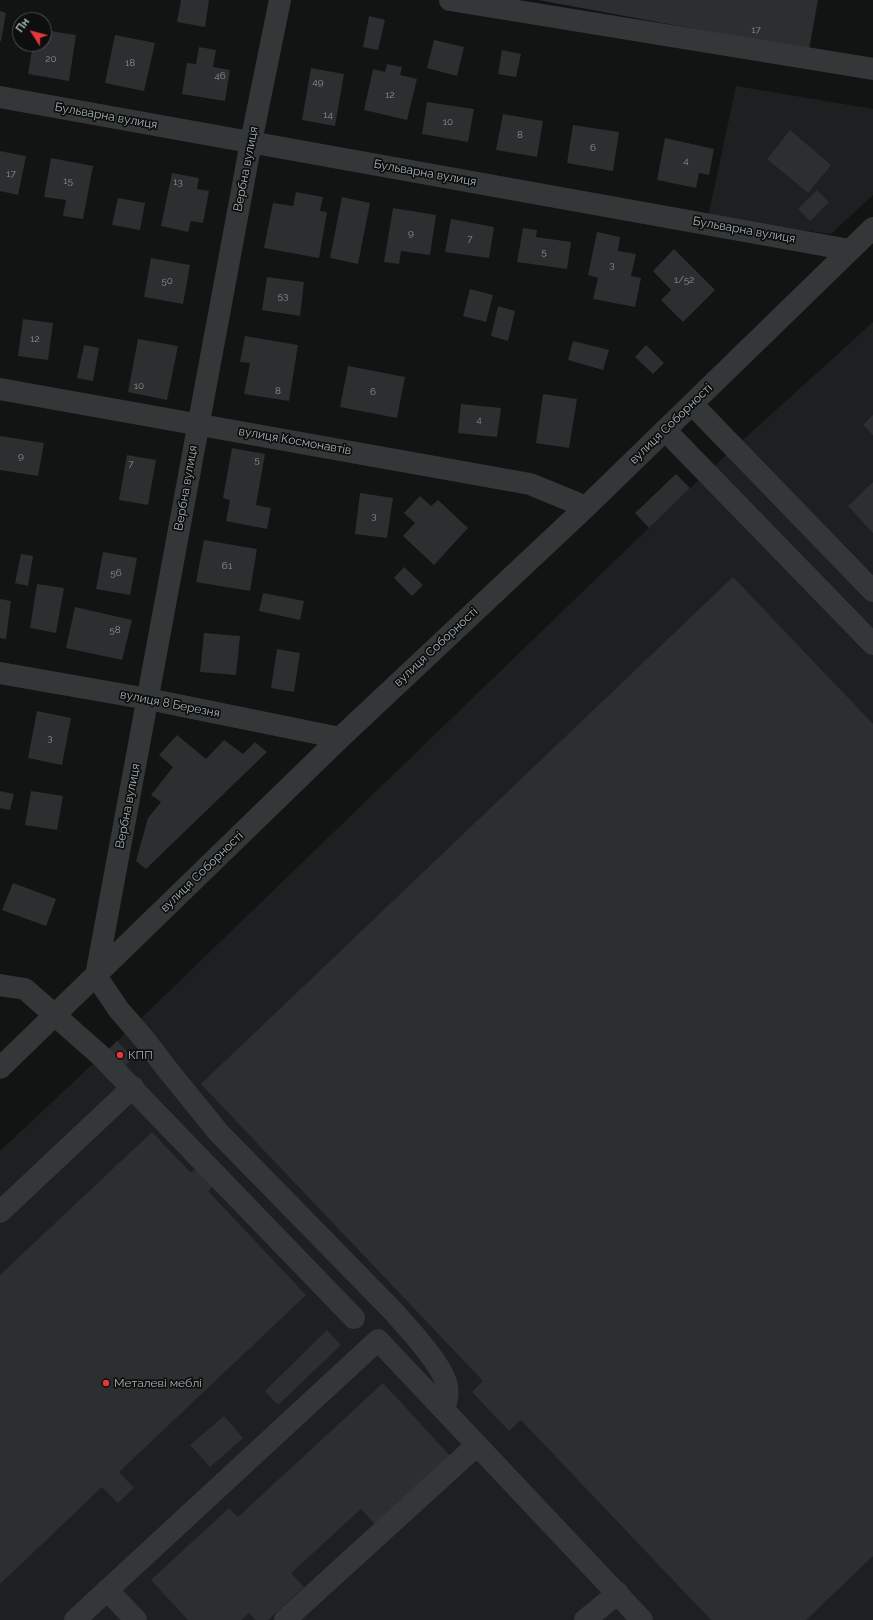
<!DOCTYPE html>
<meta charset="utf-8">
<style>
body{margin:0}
#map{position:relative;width:873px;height:1620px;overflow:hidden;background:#121313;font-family:Raleway,sans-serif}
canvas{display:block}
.north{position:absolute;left:12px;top:12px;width:40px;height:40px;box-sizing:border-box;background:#0d0e0e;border:1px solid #495050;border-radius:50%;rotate:306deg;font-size:11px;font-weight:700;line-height:16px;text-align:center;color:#a4b3b3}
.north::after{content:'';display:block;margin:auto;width:14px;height:18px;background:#e6373a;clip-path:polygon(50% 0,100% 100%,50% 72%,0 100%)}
</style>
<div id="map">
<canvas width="873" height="1620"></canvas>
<div class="north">Пн</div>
</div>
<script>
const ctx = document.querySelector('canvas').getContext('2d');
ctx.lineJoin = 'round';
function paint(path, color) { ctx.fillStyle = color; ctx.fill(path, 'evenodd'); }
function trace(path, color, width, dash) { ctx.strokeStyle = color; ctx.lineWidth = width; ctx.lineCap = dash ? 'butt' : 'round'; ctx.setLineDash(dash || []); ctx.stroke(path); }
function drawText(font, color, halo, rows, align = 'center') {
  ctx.font = font + ' Raleway,sans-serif'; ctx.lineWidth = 3.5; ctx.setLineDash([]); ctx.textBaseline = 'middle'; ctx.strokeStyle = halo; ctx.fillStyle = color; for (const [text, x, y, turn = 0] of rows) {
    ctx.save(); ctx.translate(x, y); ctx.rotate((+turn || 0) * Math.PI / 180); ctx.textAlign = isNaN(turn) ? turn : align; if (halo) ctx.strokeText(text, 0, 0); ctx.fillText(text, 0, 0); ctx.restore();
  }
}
paint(new Path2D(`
 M736 86 873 109V195L831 234 708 217Z
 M873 322V1620H0V1151L133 1026 690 488Z`), '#1e1f20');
paint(new Path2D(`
 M181 0H209L205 27 177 22Z
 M538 0H818L809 50Z
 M0 11 6 13 1 41H0Z
 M369 16 385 20 378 50 363 47Z
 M44 30 76 35 69 81 28 74 33 44H44Z
 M115 35 155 43 144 91 105 83Z
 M434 40 464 47 457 76 427 68Z
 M199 47 216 50 213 67 230 70 225 101 182 94 187 63 196 64Z
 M502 50 521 54 516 77 498 74Z
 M387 64 402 67 400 75 417 79 407 120 364 110 373 69 385 72Z
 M311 68 344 74 335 126 302 120Z
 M427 102 474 109 468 142 422 134Z
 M503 114 543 121 537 157 496 150Z
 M573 125 619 132 613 171 567 163Z
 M790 130 831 165 808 193 767 159Z
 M665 138 714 149 709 175 699 173 696 188 657 180Z
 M0 151 26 156 18 195 0 191Z
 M51 158 93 166 83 219 63 216 66 200 44 197Z
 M172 173 199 178 197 189 209 191 203 223 191 221 188 232 161 226Z
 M817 190 829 202 810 221 798 209Z
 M296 192 323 197 320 211 327 212 319 258 264 248 273 203 293 206Z
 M342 197 370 203 358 264 330 258Z
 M118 198 145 203 140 230 112 225Z
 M393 208 436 215 430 255 401 251 399 264 384 262Z
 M451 219 494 227 489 258 445 252Z
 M523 228 537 230 536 237 571 242 567 269 517 262Z
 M597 232 620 237 618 251 636 254 631 276 641 278 635 307 593 299 598 278 588 275Z
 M674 249 715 290 683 322 661 300 671 290 653 271Z
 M151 258 190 265 183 304 144 297Z
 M267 277 304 282 300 316 262 310Z
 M470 289 493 295 486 322 463 316Z
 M498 306 515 311 508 341 491 336Z
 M23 319 53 323 48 360 18 356Z
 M245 336 298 345 289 401 244 394 250 363 240 362Z
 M138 339 178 346 167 400 128 392Z
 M573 341 609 350 603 370 568 360Z
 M84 345 99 348 93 381 77 378Z
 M646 345 664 363 653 374 635 357Z
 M348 366 405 377 397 418 340 407Z
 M543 394 577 399 569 448 536 443Z
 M461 404 501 408 497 437 458 433Z
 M873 415V435L863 425Z
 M0 436 44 443 38 476 0 470Z
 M232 448 265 454 256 505 271 508 267 529 226 521 230 500 223 498Z
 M127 455 156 460 148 505 119 500Z
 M676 474 690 488 649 528 635 513Z
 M873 482V533L848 506Z
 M360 493 393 498 387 538 355 534Z
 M420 496 431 506 438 500 468 528 434 565 403 536 415 523 404 513Z
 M204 540 257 549 250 591 196 582Z
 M103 552 137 558 130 595 96 589Z
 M21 554 33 556 28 586 15 583Z
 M404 567 423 585 412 596 394 578Z
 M733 577 873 724V1556L806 1620H711L521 1420 509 1431 472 1392 483 1381 201 1084Z
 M37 584 64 588 56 633 30 628Z
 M263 593 304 601 300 620 259 611Z
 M0 599 11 601 6 639 0 638Z
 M75 607 132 620 122 660 66 648Z
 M204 633 240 636 236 675 200 672Z
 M277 649 300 653 294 692 271 688Z
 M37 711 71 718 62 765 28 758Z
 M177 735 206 759 224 740 243 754 255 742 267 752 146 869 136 861 148 818 161 802 151 795 173 767 159 755Z
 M0 791 14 794 10 810 0 808Z
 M31 791 63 796 57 830 25 825Z
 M13 883 56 899 46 926 2 910Z
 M117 1041 133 1058 122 1069 106 1052Z
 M152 1132 191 1173 202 1162 220 1180 208 1191 306 1295 119 1472 134 1488 118 1503 102 1487 0 1584V1275Z
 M327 1330 341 1345 278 1405 265 1391Z
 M383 1383 452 1458 377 1527 361 1509 291 1573 304 1587 268 1620H255L249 1613 241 1620H188L151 1580 229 1508 238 1517Z
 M224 1416 243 1438 210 1467 190 1445Z`), '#2d2e2f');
trace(new Path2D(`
 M280 0 251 142 96 976 119 1010 145 1040 167 1069 219 1133 393 1311C408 1328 439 1361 446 1382 449 1392 447 1401 444 1409
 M450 0 873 69
 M0 97 850 250
 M0 389 530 484 586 507
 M692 404 873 591
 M665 430 873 644
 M0 673 148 699 340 738
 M0 985 25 989 101 1056 354 1318
 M0 1068 340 738 586 507 873 228
 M0 1212 133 1087
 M107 1590 136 1620
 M75 1620 378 1340 642 1620
 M285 1620 477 1445
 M585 1620 618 1593`), '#333738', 22);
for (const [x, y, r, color] of [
 [120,1055,4,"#e6373a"],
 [106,1383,4,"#e6373a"]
]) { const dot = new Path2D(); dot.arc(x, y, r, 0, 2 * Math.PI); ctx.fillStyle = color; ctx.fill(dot); trace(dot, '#0d0e0e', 1.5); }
drawText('10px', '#869292', null, [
 ["17",756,30],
 ["20",51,59],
 ["18",130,63],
 ["46",220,76],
 ["49",318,82],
 ["12",390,95],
 ["14",328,115],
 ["10",448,122],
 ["8",520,135],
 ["6",593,148],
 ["4",686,161],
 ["17",11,174],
 ["15",68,181],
 ["13",178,182],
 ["9",411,233],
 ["7",470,239],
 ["5",544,252],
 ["3",612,265],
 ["1/52",684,280],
 ["50",167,281],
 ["53",283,296],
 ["12",35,339],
 ["10",139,386],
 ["8",278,391],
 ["6",373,392],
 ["4",479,420],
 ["9",21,456],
 ["5",257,460],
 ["7",131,464],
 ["3",374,516],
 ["61",227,566],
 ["56",116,573],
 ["58",115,630],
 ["3",50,738]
]);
drawText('12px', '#a4b3b3', '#0d0e0e', [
 ["Бульварна вулиця",106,116,10],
 ["Вербна вулиця",246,169,-79],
 ["Бульварна вулиця",425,173,10],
 ["Бульварна вулиця",744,230,10],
 ["вулиця Соборності",671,424,-44],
 ["вулиця Космонавтів",295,441,10],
 ["Вербна вулиця",186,488,-80],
 ["вулиця Соборності",436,647,-43],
 ["вулиця 8 Березня",170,704,11],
 ["Вербна вулиця",128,806,-79],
 ["вулиця Соборності",202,872,-44]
]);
drawText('12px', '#a4b3b3', '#0d0e0e', [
 ["КПП",128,1055],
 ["Металеві меблі",114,1383]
], 'left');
</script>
